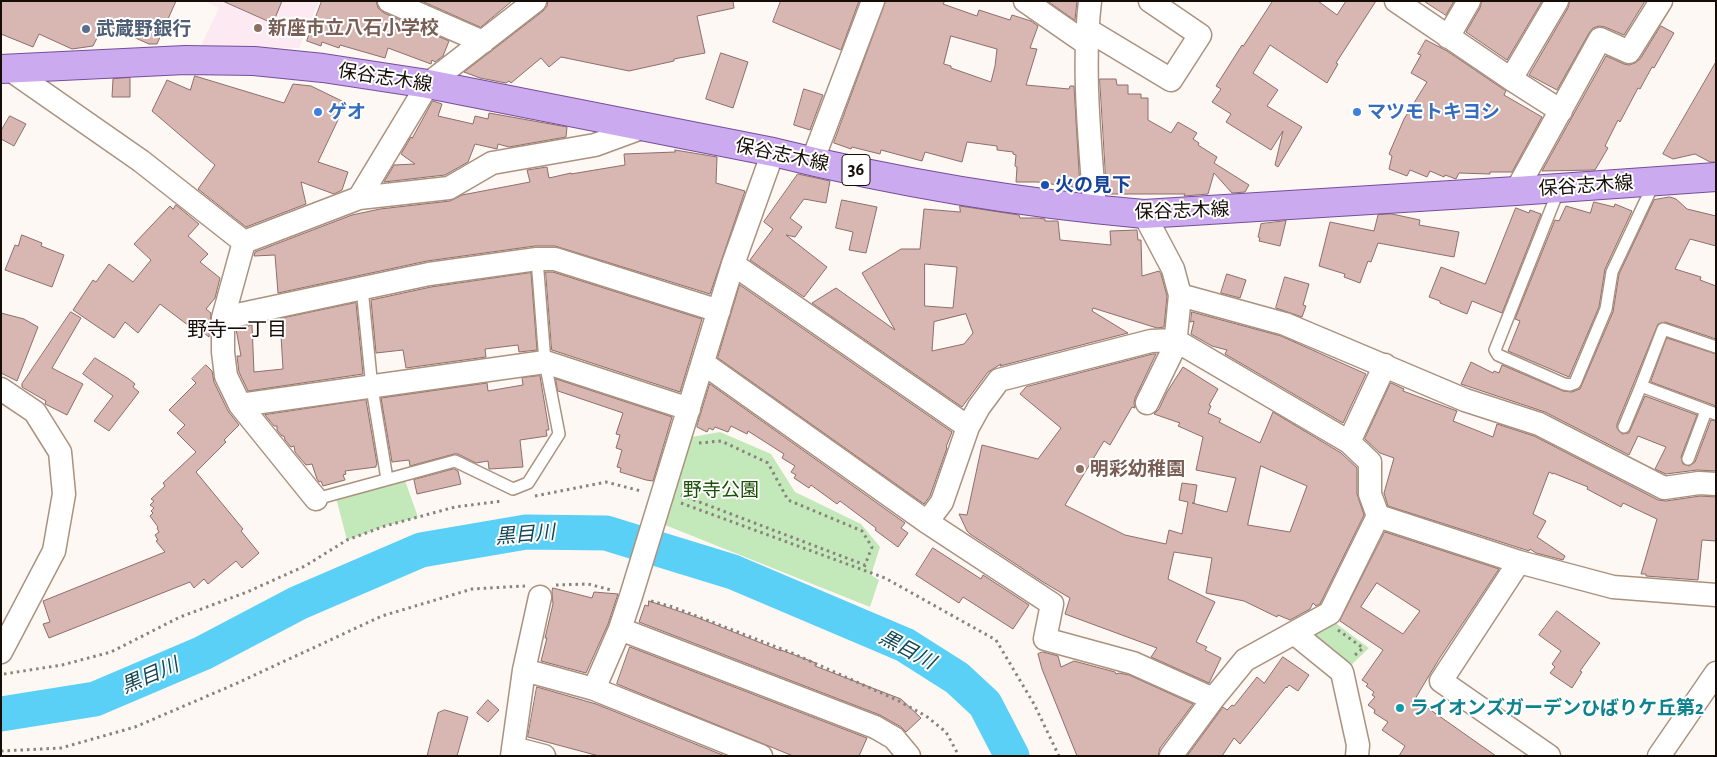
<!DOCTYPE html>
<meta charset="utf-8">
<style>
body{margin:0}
#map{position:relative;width:1717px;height:757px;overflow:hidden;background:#fef8f4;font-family:"Alegreya Sans",sans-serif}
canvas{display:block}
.frame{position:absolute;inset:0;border:2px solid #160d07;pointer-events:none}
</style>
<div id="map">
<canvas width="1717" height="757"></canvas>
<div class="frame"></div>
</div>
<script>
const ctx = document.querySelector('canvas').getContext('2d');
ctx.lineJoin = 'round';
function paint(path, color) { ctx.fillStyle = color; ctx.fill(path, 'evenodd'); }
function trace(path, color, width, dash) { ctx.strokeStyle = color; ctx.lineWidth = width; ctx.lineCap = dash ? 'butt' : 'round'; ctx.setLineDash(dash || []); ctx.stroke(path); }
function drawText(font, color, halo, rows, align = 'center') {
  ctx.font = font + ' "Alegreya Sans","Noto Sans JP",sans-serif'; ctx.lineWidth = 4; ctx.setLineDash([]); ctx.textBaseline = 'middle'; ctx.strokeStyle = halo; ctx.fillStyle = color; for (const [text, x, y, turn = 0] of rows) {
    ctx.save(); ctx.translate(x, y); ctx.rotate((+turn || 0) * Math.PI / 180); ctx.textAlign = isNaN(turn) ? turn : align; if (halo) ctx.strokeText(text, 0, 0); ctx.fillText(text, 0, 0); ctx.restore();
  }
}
paint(new Path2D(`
 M204 1H319L299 48H200L219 8Z`), '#fde9f1');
paint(new Path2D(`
 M720 432 771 454 795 492 861 524 880 547 871 575 879 580 870 607 655 521 680 439Z
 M403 475 418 517 385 526 347 540 335 494Z
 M1330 619 1369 648 1348 668 1311 639Z`), '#c3e8b9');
trace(new Path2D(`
 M1 714 95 699 203 653 298 603 421 550 526 532 606 533 733 572 905 645 957 678 985 704 1012 756`), '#5bd0f6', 35);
const building = new Path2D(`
 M1 1H176L157 44H149L104 24 93 46 72 49 39 34 33 47 1 34Z
 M223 1H282L273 23Z
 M322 1H376L378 8 384 13 449 41 443 56 435 62 432 60 431 64 388 48 385 58 340 45 339 48 322 42 321 46 307 41Z
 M422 1H512L481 27Z
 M548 1H733L734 8 697 16 705 53 674 59V61L629 71 561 57 549 67 541 58 511 83 509 81 506 83 480 78 464 72 543 11 547 6Z
 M781 1H859L841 50 773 22Z
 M886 1H945L943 4 977 16 979 10 1010 20 1012 15 1031 21 1038 26 1030 48 1037 49 1026 85 1069 89 1070 86H1074L1080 188 1037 182H1016L1017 167 1015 166 1016 155 1013 154V152L997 150V146L967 142 962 162 925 152 922 161 881 150 880 154 852 147 851 149 834 143ZM951 36 997 49 995 66 991 82 951 68V66L944 64Z
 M1048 1H1077L1075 20Z
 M1273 1H1318L1337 15 1346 1H1376L1336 63 1338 64 1327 83 1270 45 1253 73 1278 90 1267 106 1302 127 1278 167 1275 165 1283 131 1271 150 1226 122 1231 114 1212 102 1221 89 1216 86 1242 45 1243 46Z
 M1424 1H1454L1446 15Z
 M1482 1H1542L1507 60 1466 32 1480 8Z
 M1570 1H1645L1624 35 1605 27 1599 26 1593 28 1589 33 1557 90 1529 75 1568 8Z
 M1661 26 1674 33 1654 68 1652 67 1640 89 1638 88 1620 122 1618 120 1605 146 1608 148 1595 170 1542 171 1606 56 1624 64 1629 65 1635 63 1640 59Z
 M1426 40 1447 51 1506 91 1504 95 1542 117 1512 172H1490V174L1459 173 1456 179 1445 175 1444 177 1430 171 1427 177 1410 170 1407 176 1389 169 1392 156 1389 154 1404 119 1427 82 1411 73 1421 55 1418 54Z
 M721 53 748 62 733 108 706 99Z
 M1716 62V162H1710L1695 154 1673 159 1663 154Z
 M195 76 284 103 293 84 311 86 346 103 318 162 348 172 342 190 334 194 301 182 306 204 246 227 198 189 215 165 152 111 167 80 190 90Z
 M130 78V97H112L113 79Z
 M1100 79H1116L1117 85H1128V94H1141V98H1148V120L1171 133 1178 122 1197 133 1193 139 1199 143 1198 145 1217 157 1214 163 1249 185 1245 192 1232 193 1214 173 1208 194 1184 196 1185 194H1107Z
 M804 89 823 95 810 130 794 125Z
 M433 101 442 104 438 116 473 124 475 116 488 119 489 113 567 127 566 137 509 147 498 144 497 149 475 144 468 162 445 175 384 182 394 165 415 164 401 154 411 137 412 138Z
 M10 116 26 124 14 146 1 139V131Z
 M675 150 717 157 716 183 745 191 710 294 555 246H535L427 261 278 293 275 255 254 256 255 252 352 215 380 209 450 201 462 195 530 182 527 170 547 167 549 178 571 173V174L625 165 624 154 675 152Z
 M798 174 830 181 826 203 804 199 790 218 802 227 795 237 786 235 827 267 804 297 750 260 773 229 764 222Z
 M1670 197 1676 199 1687 209 1716 216V246L1690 239 1675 269 1701 277 1700 280 1716 286V339L1665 322 1658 324 1617 424V428L1622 434 1629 433 1645 396 1697 415 1681 457 1683 464 1689 466 1695 462 1711 420 1716 421V471L1697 470 1666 474 1655 469 1666 447 1638 436 1629 455 1545 412 1461 384 1471 362 1493 373 1494 371 1499 373 1502 365 1563 391 1572 392 1580 389 1613 312 1619 274 1654 200Z
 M842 200 877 207 866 253 849 250 853 232 836 228Z
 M1594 202 1614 207 1615 204 1632 211 1605 269 1599 307 1569 377 1508 351 1520 321 1515 319 1555 220 1559 221 1566 206 1590 213Z
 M176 205 199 224 188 236 208 254 200 262 220 278 215 298 206 309 211 313 209 337 195 326 193 329 160 304 138 333 125 322 114 338 73 310 93 280 96 282 109 264 133 282 151 260 134 244 170 206 173 209Z
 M960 206 1019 215 1020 218H1037L1045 219V221H1058L1060 240 1111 245 1110 231 1137 230 1138 240H1141L1142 276 1159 271 1161 274 1167 296 1164 327 1157 328 1093 308 1092 311 1128 333 1000 366 1001 364 988 372 962 407 812 303 836 288 895 330 862 273 901 249H920L924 209 960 212ZM925 264 957 267 953 308 925 306ZM966 314 973 333 964 344 932 351 934 322Z
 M1516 208 1529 213 1530 210 1541 214 1502 313 1472 301 1467 314 1440 303V301L1429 297 1441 267 1485 284Z
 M1392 214 1420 220 1419 225 1459 232 1454 257 1378 243 1371 262 1368 261 1360 283 1344 277 1345 274 1319 266 1330 222 1374 231 1378 215Z
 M1286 221 1280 246 1259 241 1260 238 1258 237 1261 224Z
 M22 235 42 243 41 246 64 255 52 287 5 270 15 245 18 246Z
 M546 272H553L702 319 680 392 552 350Z
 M531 273 537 350 519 352 518 345 485 349 486 357 406 368 403 350 376 353 371 300 431 287Z
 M1227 274 1246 280 1240 298 1221 293Z
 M1285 277 1309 284 1303 305 1306 306 1302 317 1276 308Z
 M740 285 952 432 946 447 947 448 930 496 924 504 718 358Z
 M356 303 363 374 248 391 239 372 237 356H241L236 329 252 325 254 372 283 369 280 319Z
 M71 312 81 318 52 368 83 384 67 415 45 404 46 401 22 387V384Z
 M1192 312 1281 336 1366 374 1343 423 1225 354 1227 350 1212 346 1191 334 1194 321 1191 322Z
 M1 313 24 319 38 327 17 381 1 373Z
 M1667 338 1716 354V406L1651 382Z
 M1153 354H1156L1135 398 1134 403 1135 408 1132 407 1110 445 1104 441 1065 505 1125 535 1166 544 1169 530 1182 534 1188 502 1179 500 1182 483 1197 485 1194 503H1192L1227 512 1236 478 1196 470 1203 437 1178 426 1180 423 1154 414 1159 409 1167 392 1183 367 1218 389 1209 405 1211 406 1208 413 1221 419 1219 422 1260 443 1273 412 1341 453 1357 468V494L1364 515 1320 604 1316 606 1313 603 1310 609 1290 620 1278 615 1277 617 1244 601 1206 593 1212 558 1174 552 1168 579 1215 602 1196 642 1207 647 1205 650 1221 658 1209 683 1151 657 1157 648 1065 614 1070 598 1043 582 970 534 967 531 959 514 967 515 982 445 1038 459 1061 428 1020 394 1026 387ZM1261 466 1307 486 1290 532 1248 525Z
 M95 358 129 379 135 384 133 387 139 392 109 431 94 421 113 396 83 374Z
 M206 365 212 371 214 382 228 411 239 425 224 440 226 442 196 472 243 529 241 531 259 553 242 568 236 561 208 584 204 579 194 588 190 582 49 638 43 624 50 622 43 601 165 552 156 541 158 540 155 535 159 532 157 528 158 527 150 516 153 513 151 511 154 508 150 505 154 501 151 499 165 486 163 483 196 452 177 433 185 425 169 410 196 383 192 379Z
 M540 376 549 430H546L547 436 520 440 523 467 489 469 488 461 476 463 458 454H454L410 466 409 460 392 462 381 398 487 383 488 391 523 385 522 378Z
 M556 379 672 417 653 481 646 480 620 472 621 468 617 467 622 450 616 448 620 435 616 434 623 413 558 391Z
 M1391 383 1404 389 1403 391 1457 411 1453 421 1493 437 1497 424 1534 436 1658 500 1666 501 1700 496 1716 497V541L1702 540 1698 580 1646 576V574H1641L1657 519 1623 503 1621 507 1587 489 1588 487 1553 473V474L1549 472 1533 514 1546 521 1537 537 1565 556 1563 560 1536 553 1530 549 1529 551 1523 549 1388 506 1384 493 1394 458 1380 453 1365 439Z
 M710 384 905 523 901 528 908 533 898 547 875 530 876 528 840 501 837 504 811 485 809 488 794 478 796 475 791 472 795 466 782 458 784 454 748 431 747 434 731 426 728 432 715 427 713 430 709 428 707 432 697 427Z
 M366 400 377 464 376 465V467L345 471 346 474 343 475 345 480 323 486 321 481 319 482 317 479 312 464 306 465 295 452 294 446 291 447 285 440 284 436H282L277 430V426H274L265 415Z
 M454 469 458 471 461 484 417 494 414 480Z
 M1385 532 1499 569 1439 659 1415 699 1496 756H1399L1405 746 1382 730 1388 722 1374 713 1375 710 1368 705 1375 697 1372 695 1374 692 1366 686 1368 684 1362 680 1383 650 1340 621ZM1377 583 1420 611 1403 634 1361 607Z
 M933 548 981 579 983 575 1029 605 1013 629 963 597 959 603 916 575Z
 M553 588 592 598 594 592 618 594 608 624 586 673 541 661 547 638H545L553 604 552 592Z
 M649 601 696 617 781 651V650L816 663 815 666 901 699 921 718 906 732 901 727 880 715 639 622 645 605 648 606Z
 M1557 611 1600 643 1580 671 1582 672 1572 688 1550 673 1555 667 1552 664 1561 651 1539 635Z
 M630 647 867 738 859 756H793L617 684Z
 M1043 652 1058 656 1061 667 1074 661 1115 672 1116 674 1119 673 1129 675 1193 704 1160 748 1158 756H1077L1042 669 1038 654Z
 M1283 657 1309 675 1298 691 1289 685 1287 688 1286 687 1240 744 1234 738 1222 756H1187L1223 707 1227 710 1232 705 1234 706 1257 677 1264 683Z
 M537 687 596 704 725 756H599L528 737Z
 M488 700 499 710 488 722 477 713Z
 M445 710 468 717 457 756H427L438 713Z`);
paint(building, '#d8b6b1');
trace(building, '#8e6e6a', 1);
const lane = new Path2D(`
 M1559 189 1495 350 1498 355 1564 384 1570 385 1575 383 1606 309 1612 272 1654 183
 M362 288 372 388 387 479
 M1716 347 1663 329 1641 386 1716 414
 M1624 427 1641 386
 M1688 459 1706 411
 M316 499 455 461 513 489 528 483 559 434 545 362 537 259`);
const street = new Path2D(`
 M389 1 483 42
 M1025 1 1087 44
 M1090 1C1082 70 1090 141 1095 210
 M1396 1 1511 79 1557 1
 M1088 30 1171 80 1200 35 1150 1
 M1448 37 1469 1
 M9 69 141 161 244 242
 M1511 79 1561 111
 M812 162 873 1
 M1516 191 1600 39 1629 52 1661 1
 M359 198 428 84 535 1
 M1144 214 1173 269 1180 295 1175 346 1147 403
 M733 264 968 427
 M1180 295 1285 324 1465 400 1539 424 1664 488 1699 483 1716 484
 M223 318 429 274 537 259H555L719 311
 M703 363 927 522 1052 604 1045 639 1133 663 1213 699
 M1385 365 1349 442 1370 462V494L1378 516 1519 562 1613 587 1716 595
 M1 389 35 412 60 452 64 494 54 551 1 652
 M240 405 545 362 689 409
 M316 499 240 405 226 376 223 352V318L244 242 359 198 449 188 492 163 595 145 644 127
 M927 522 942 502 968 427 979 407 999 380 1151 341 1175 340 1349 442
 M1519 562 1441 681 1549 756
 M620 629 875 727 894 738 909 756
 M1294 633 1342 672 1358 745 1357 756
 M524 670 594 689 761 756
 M594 689 620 629 631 596 733 264 773 152
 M513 748 544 756
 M512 756 524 670 540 597
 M1171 756 1213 699 1245 660 1330 613 1378 516
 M1659 756 1716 673`);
const primary = new Path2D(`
 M1 69 185 60 254 61 323 68 428 84 773 152C894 182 1019 203 1144 214L1516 191 1716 177`);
trace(lane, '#ab927f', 14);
trace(street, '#ab927f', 25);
trace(primary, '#764e98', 30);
trace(new Path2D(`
 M699 443 721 441 768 463 788 500 862 531 872 547 863 570
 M681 495 865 565
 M535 496 606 482 641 491
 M681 503 885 578 996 640 1034 704 1059 756
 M556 585 588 584 611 590
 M651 601 673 607 792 653 897 700 926 716 946 732 959 756
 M1338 630 1363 648 1353 657
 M4 674 62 665 111 652 180 617 247 592 305 566 347 540 385 526 455 507 502 501
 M1 751 61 748 135 727 233 685 382 616 472 589 525 586`), '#89827d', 3, [2.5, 4]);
trace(lane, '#fff', 11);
trace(street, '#fff', 22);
trace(primary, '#cbaaf0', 28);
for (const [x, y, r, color] of [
 [258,28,5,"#8d6e63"],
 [86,29,5,"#5c6f8a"],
 [318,112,5,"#3f7fe0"],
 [1357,112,5,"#3f7fe0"],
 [1045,185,5,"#1a4fb4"],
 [1080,469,5,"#8d6e63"],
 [1400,708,5,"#0f9aa8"]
]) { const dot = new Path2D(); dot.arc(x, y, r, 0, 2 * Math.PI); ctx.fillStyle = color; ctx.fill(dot); trace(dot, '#fff', 2); }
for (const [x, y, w] of [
 [856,170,28]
]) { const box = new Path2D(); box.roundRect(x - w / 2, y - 15.5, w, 31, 4); ctx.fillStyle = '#fff'; ctx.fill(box); trace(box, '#160d07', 1); }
drawText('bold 18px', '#160d07', null, [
 ["36",856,170]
]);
drawText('bold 19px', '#785e54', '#fff', [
 ["新座市立八石小学校",268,28],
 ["明彩幼稚園",1090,469]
], 'left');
drawText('bold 19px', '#4e5e75', '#fff', [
 ["武蔵野銀行",96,29]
], 'left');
drawText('19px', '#160d07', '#fff', [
 ["保谷志木線",385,78,9],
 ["保谷志木線",782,155,12],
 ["保谷志木線",1586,186,-4],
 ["保谷志木線",1182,211,-2]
]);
drawText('bold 19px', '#366cbe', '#fff', [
 ["ゲオ",328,112],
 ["マツモトキヨシ",1367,112]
], 'left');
drawText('bold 19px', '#164399', '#fff', [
 ["火の見下",1055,185]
], 'left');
drawText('19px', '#184f02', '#fff', [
 ["野寺公園",721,490]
]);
drawText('bold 19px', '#0d838f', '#fff', [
 ["ライオンズガーデンひばりケ丘第2",1410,708]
], 'left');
drawText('20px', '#160d07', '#fff', [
 ["野寺一丁目",237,330]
]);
drawText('italic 20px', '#134656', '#fff', [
 ["黒目川",525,535,-5],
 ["黒目川",907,650,28],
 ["黒目川",150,676,-23]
]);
</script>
